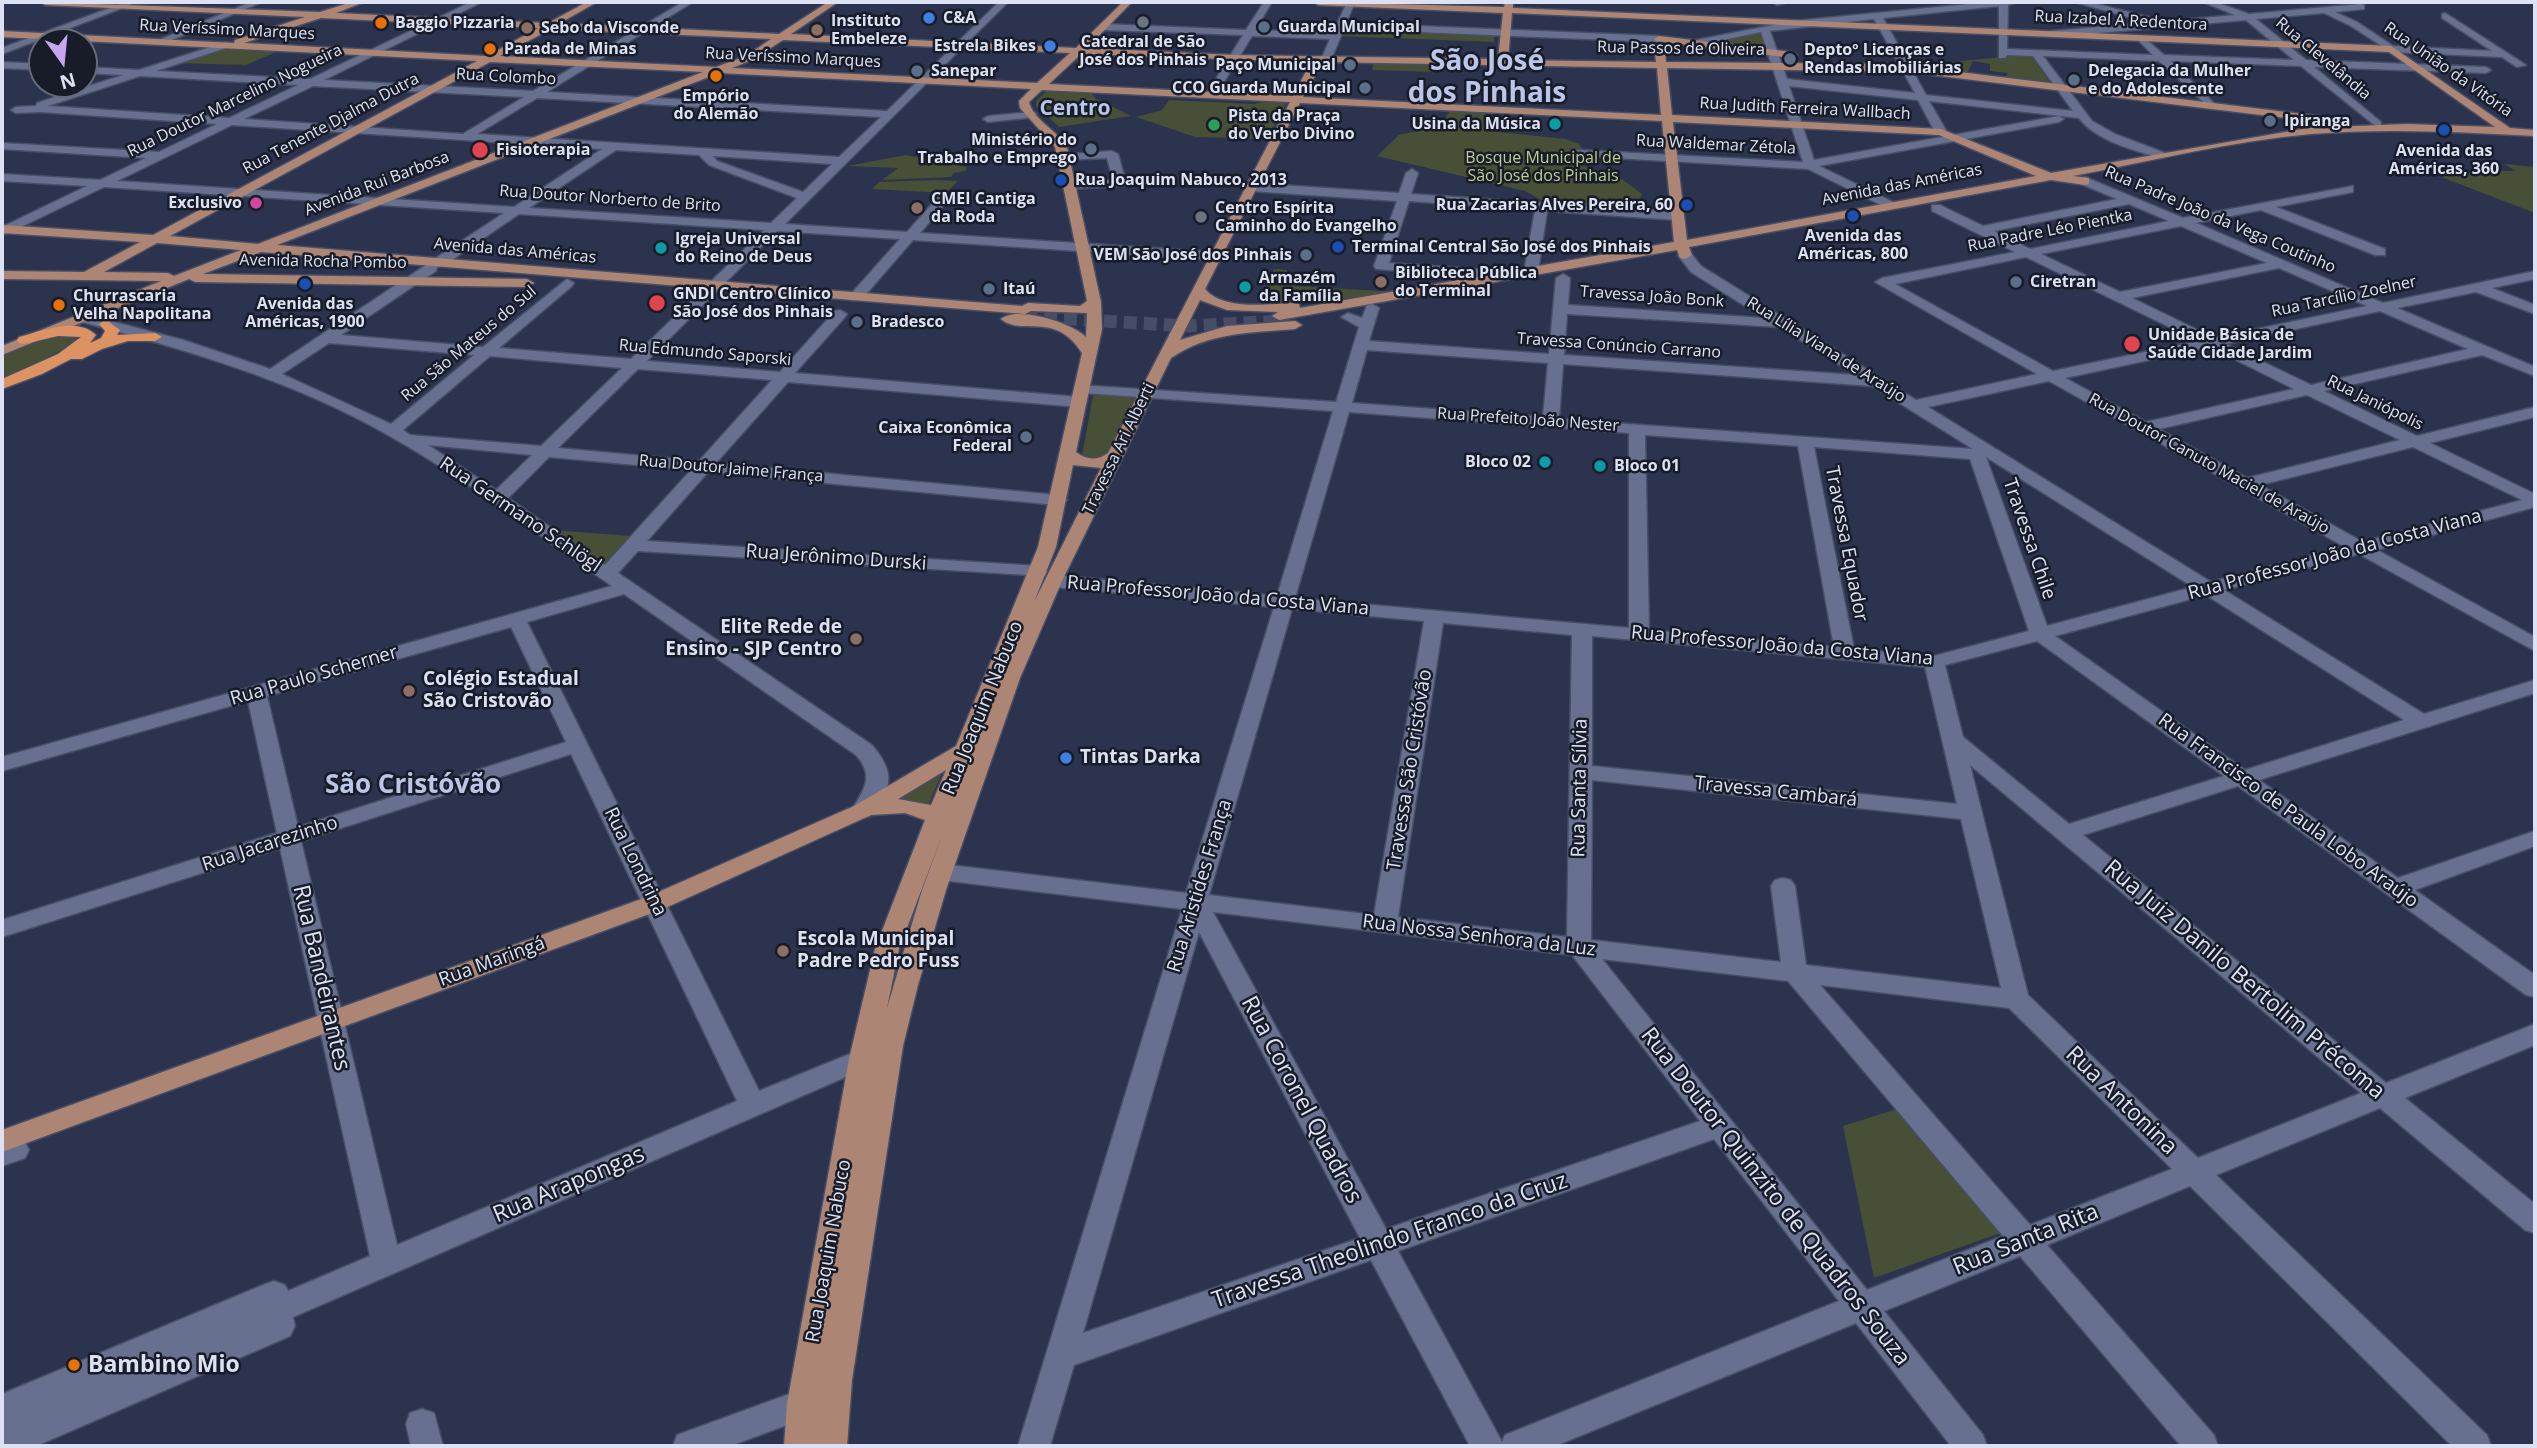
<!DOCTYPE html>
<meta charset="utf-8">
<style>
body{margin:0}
#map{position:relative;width:2537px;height:1448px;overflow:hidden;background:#2b334e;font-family:"Open Sans",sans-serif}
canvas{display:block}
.frame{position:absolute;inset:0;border:4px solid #dce2f3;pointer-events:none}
.north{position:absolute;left:28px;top:28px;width:70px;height:70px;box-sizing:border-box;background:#181c28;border:2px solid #666b79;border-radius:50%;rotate:165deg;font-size:19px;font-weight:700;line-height:28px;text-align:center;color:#dce2f3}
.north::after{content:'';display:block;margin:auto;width:24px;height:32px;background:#c8a6ef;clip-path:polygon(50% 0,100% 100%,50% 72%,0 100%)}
</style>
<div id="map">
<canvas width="2537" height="1448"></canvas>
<div class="frame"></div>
<div class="north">N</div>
</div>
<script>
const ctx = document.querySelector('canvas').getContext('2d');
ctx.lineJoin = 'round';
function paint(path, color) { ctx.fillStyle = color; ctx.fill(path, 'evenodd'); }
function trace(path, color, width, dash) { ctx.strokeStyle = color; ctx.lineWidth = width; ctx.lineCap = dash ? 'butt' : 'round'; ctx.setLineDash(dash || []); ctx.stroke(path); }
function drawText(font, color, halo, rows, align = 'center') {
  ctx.font = font + ' "Open Sans",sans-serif'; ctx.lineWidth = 5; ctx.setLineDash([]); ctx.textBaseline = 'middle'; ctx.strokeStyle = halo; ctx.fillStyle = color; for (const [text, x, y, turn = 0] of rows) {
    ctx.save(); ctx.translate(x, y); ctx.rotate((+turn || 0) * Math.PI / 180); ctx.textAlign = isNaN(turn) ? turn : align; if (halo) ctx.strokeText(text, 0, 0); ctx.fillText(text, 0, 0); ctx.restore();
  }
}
paint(new Path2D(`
 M1341 27 1495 32 1494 42 1337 36Z
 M1762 30 1769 48 1707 43Z
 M226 46 283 49 246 65 173 63Z
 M2013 56 2033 57 2050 83 2005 78 2008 73 1990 71V64L1973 61 1967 73 1919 68 1920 65Z
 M1373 62 1435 63 1436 72 1372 70Z
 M1049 89 1090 91 1095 98 1131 116 1059 127 1036 106V101Z
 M1169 100 1254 104 1273 100H1288L1268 139 1195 137 1136 117 1162 110Z
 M1452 109 1479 110 1487 115 1485 123 1489 131 1565 139 1579 144 1584 152 1569 154 1575 157 1576 164 1619 177 1642 194 1638 202 1644 210 1550 205 1525 191 1377 156 1399 135 1445 125 1446 116Z
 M906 155 967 167 965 171 954 173 951 177 882 180 898 168 847 166Z
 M2504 164 2535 167V213L2441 177 2477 171H2516Z
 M937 180 958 181 946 193 872 189 879 182Z
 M1274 269 1287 270 1285 280 1296 286 1398 292 1309 303 1259 304Z
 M67 334 76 339 69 346 2 381V356L36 340Z
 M1096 393 1137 398 1106 455 1093 461 1082 455 1093 396Z
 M553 530 631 536 606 565Z
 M944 768 928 806 893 798Z
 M1900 1108 2006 1231 1874 1278 1843 1126Z`), '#474f36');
trace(new Path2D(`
 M1024 316 1187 326 1282 321`), '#464d67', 13, [13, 7]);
const minor = new Path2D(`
 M126 2H138L2 54V48Z
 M251 2H262L162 44 154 42Z
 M471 2H482L324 80 533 91 683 2H693L547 92 887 111 999 2H1008L785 224 907 232 940 195 944 194 950 198 920 233 1215 252 1222 256 1215 260 913 240 861 300H851V294L900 239 777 231 647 361 780 372 835 311 840 310 847 314 845 317 795 373 1079 397 1087 402 1079 407 788 382 716 463 1058 495 1067 500 1058 505 708 472 647 541 1038 566 1045 568 1047 572 1045 576 638 551 618 573 872 745C897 775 891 787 870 816L862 818 854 816 851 811C864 790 875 776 856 755L624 594 527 622 759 1091 862 1049 871 1052 875 1059 871 1066 293 1317 295 1326 290 1336 36 1446H2V1394L263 1285 274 1281 285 1285 288 1291 370 1256 280 848 2 937V920L277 833 248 701 2 771V757L612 586C538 535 466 479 388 435 290 379 183 349 75 320L73 317 80 313 183 340 270 369 426 265 432 264 433 260 504 213 104 187 6 234 2 233V227L87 186 2 181V174L100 180 146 158 2 149V143L159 152 217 124 40 112 16 113 11 110 16 107 36 106 37 103 123 75 84 73V67L139 70 226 42 231 45 229 47 156 71 310 79ZM140 76 298 85 229 118 48 106ZM313 86 524 97 463 134 244 119ZM537 98 881 117 839 157 477 134ZM232 125 602 149 514 207 117 181ZM616 150 699 155 709 165 797 198 771 223 529 208ZM713 156 832 164 803 192 717 161ZM519 214 764 230 631 359 499 348 572 286 574 283 567 279 483 347 341 335 436 271 437 267 443 266ZM329 343 474 355 391 424 282 374ZM490 356 622 368 541 446 410 435 403 430ZM638 369 772 380 699 461 558 448ZM428 445 532 455 496 490ZM549 457 691 470 605 565 508 498ZM511 627 566 742 298 827 267 696ZM571 754 737 1101 397 1245 301 841Z
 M1264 2H1272L1255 30 1333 33 1347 2H1355L1346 23 1659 36 1664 39 1659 42 1344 29 1332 57 1322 62 1317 59 1323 55 1330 39 1252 36 1216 95 1211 98 1206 95 1243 35 1103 30 1098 27 1103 24 1246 30Z
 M1773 2H1788L1777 5Z
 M1990 2H2018L2008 5 2007 49 2153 55 2136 38 2141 35 2164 55 2294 60 2246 20 2052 37 2047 34 2052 31 2149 23 2075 2H2089L2152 18 2154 20 2149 23 2235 15 2203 2H2215L2249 14 2361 4 2364 5V9L2335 12 2357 22 2393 46 2492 51 2442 18V14L2445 13 2526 65 2517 67 2502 57 2391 52 2351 26 2324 13 2256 19 2306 60 2486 67 2491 70 2486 73 2314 67 2381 122V126L2377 127 2301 66 2171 61 2215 104 2216 106 2211 109 2159 61 2043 56 2092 121 2115 134 2165 153V157L2161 158C2135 151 2095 140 2079 118L1929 101 1947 132 1941 135 1935 132 1918 100 1789 86 1814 160 2059 116 2064 119 2059 122 1819 166 1893 202 1895 205 1889 209 1808 169 1578 156 1572 153 1578 150 1803 162 1761 32 1694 46 1691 45V41L1794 21ZM1999 6V58H2005L2007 55 2033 56 2073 111 1926 95 1883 18ZM1874 19 1915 93 1787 79 1770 31Z
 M2 62 42 64V70L2 68Z
 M1032 112 1036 113V117L988 122 983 119 988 116Z
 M1112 151 1118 154 1126 183 1124 186 1065 189 1063 186 1069 182 1113 180 1107 158 1063 160 1057 157 1059 155Z
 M1412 169 1418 173 1411 194 1677 212 1683 216 1677 220 1547 211 1538 272 1531 276 1524 272 1535 210 1409 201 1389 263 1519 272 1521 275 1514 279 1376 269 1374 266 1397 201 1251 191 1245 187 1251 183 1399 193 1406 173Z
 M2085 177 2183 218 2353 186V192L2276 207 2385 249V255H2375L2261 210 2196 223 2383 303 2535 271V279L2492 288 2535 305V314L2476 292 2397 308 2535 367V376L2482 355 2324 391 2417 436 2535 407V417L2430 443 2535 494V507L2377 550 2535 637V651L2359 554 2224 590 2424 714 2535 680V693L2259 780 2398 878 2535 831V846L2415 890 2535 975V997L2526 995 2238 786 2083 835 2386 1083 2535 1024V1045L2405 1098 2535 1204V1233L2525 1230 2380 1108 2216 1175 2487 1435 2491 1446H2452L2190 1186 2047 1245 2214 1435 2218 1446H2181L2020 1256 1884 1311 1983 1435 1987 1446H1951L1856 1323 1555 1446H1470L1371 1260 1074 1365 1050 1446H1018L1182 909 941 880 933 878 929 872 933 866 941 864 1186 893 1274 607 1053 587 1044 581 1053 575 1277 596 1333 411 1083 393 1075 388 1078 385 1336 402 1359 327 1341 317 1348 313 1362 318 1367 305 1372 304 1379 308 1369 341 1549 354 1556 278 1563 274 1570 278 1568 305 1764 318 1691 272 1678 255 1685 251 1690 252 1701 266 1916 400 2037 374 1875 282 1882 278 2015 252 1932 211V205H1940L1983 226 2117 199 2081 184V178ZM2129 204 2169 221 2030 249 1994 231ZM2181 226 2267 263 2120 292 2041 254ZM2026 257 2198 341 2053 371 1895 284ZM2279 268 2367 306 2214 338 2132 298ZM2380 311 2468 349 2311 385 2226 344ZM1567 314 1779 327 1856 375 1564 355ZM2210 347 2294 389 2146 422 2065 378ZM1367 350 1548 363 1543 417 1352 403ZM1563 364 1872 386 1973 449 1559 419ZM2049 381 2345 547 2211 582 1928 407ZM2307 395 2400 440 2247 478 2159 429ZM1349 412 1629 433V628L1295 598ZM1645 435 1798 446 1834 647 1649 630ZM1814 447 1970 459 2029 631 1934 656 1854 649ZM2413 447 2522 500 2363 542 2260 485ZM1986 457 2193 587 2047 626ZM2206 595 2404 720 2245 770 2055 636ZM1292 609 1424 621 1374 915 1209 895ZM1443 623 1572 635 1567 937 1398 917ZM1592 636 1925 667 1957 804 1592 766ZM2037 641 2224 776 2069 824 1963 737 1945 665ZM1970 765 2361 1093 2198 1158 2028 995ZM1592 780 1961 819 2001 988 1806 965 1795 886 1791 880 1783 878 1775 880 1771 886 1781 962 1591 940ZM1213 912 1572 955 1700 1121 1386 1229ZM1199 932 1360 1238 1083 1333ZM1602 959 1788 981 2003 1236 1867 1290ZM1820 985 2009 1008 2172 1169 2030 1225ZM1714 1139 1839 1301 1505 1435 1502 1442 1398 1251Z
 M15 1139 25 1142 29 1150 25 1158 2 1166V1143Z
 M803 1389 814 1393 819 1404 814 1415 730 1446H673L677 1435Z
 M422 1409 434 1413 443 1446H411L406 1424 410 1413Z`);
const major = new Path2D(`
 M41 2 320 12 352 2H364L336 13 548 23 587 2H597L560 23 779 34 828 2H838L791 34 1076 48 1123 2H1132L1087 48 1234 55 1498 59 1503 13 1318 5 1314 2 1504 7 1505 2H1513V8L2391 46 2510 128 2535 130V136C2460 132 2386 128 2311 134 2231 141 2152 161 2073 176L2089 178V184L2085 185 2051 180 1689 247 1692 255 1685 259 1680 258 1677 250 1279 320 1272 316 1278 312 1227 310 1200 300 1180 340 1227 326 1295 321 1302 325 1295 329C1250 333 1209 332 1171 358L1062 581 1020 678 946 890 918 985 903 1046 852 1380 847 1446H784L787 1404 849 1059 875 949 925 820 905 813 871 815 663 909 2 1152V1130L647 897 854 806 956 746 1038 547 1082 353C1055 310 1022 337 1001 319 1017 305 1072 323 1086 337L1087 313 1031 311 1025 314 261 252 203 274 527 279 534 283 527 287 195 282 189 279 2 355V346L161 281 2 279V271L84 272 140 242 2 233V225L153 235 477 61 2 37V31L234 43 235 40 305 17 45 5ZM1512 13 2389 52 2495 127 2406 124 2308 128 2051 173 1941 129 1672 115 1667 68 1907 72 2327 123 2332 120 2327 117 1894 64 1666 62 1665 53 1660 50 1655 53 1656 62 1508 60ZM321 18 538 28 487 56 244 43ZM551 29 771 39 746 56 716 67 500 56ZM783 40 1070 53 1037 83 732 68 752 60ZM1081 54 1311 62 1293 96 1049 84ZM490 62 703 72 258 244 170 236ZM1323 62 1657 68 1661 115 1303 97ZM719 73 1031 89 1019 101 1020 108 1055 147 1087 301 1080 306 1028 303 1022 306 277 245ZM1042 90 1290 102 1108 453C1097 461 1086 460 1076 452L1102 329 1101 302 1067 147C1057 130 1034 121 1029 102ZM1300 103 1662 121 1674 242 1300 308 1299 304 1294 303C1268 304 1224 311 1205 289ZM1673 122 1939 135 2036 176 1687 240ZM157 243 241 250 174 276 168 273 104 272ZM1073 465 1101 468 1034 602 1056 547ZM946 770 931 805 898 799ZM943 833 922 890 887 1008 899 949Z
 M1659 36 1792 52 1797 55 1792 58 1656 41 1654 39Z`);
const highway = new Path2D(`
 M106 320 120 330 117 335 155 333 162 337 155 341H128L102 349 82 359H71L42 374 2 389V379L58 354 81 337 58 336 24 344 19 343 17 340 19 337C41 331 77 316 96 335L90 343 101 338 105 331 99 324Z`);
trace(minor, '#484e65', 3);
trace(major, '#484e65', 3);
trace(highway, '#484e65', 3);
paint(minor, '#67718f');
paint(major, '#ad8574');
paint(highway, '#dc9262');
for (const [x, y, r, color] of [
 [929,18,7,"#3f7fe0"],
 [1143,22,7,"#6b7280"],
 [381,23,7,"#e8710a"],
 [1264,27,7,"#5c6f8a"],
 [527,28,7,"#8d6e63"],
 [817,30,7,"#8d6e63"],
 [1050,46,7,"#3f7fe0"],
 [490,49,7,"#e8710a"],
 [1790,59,7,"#5c6f8a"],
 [1350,65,7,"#5c6f8a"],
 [917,71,7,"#5c6f8a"],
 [716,76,7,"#e8710a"],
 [2074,80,7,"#5c6f8a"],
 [1365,88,7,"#5c6f8a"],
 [2270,121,7,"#5c6f8a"],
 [1555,124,7,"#0f9aa8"],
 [1214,125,7,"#2e9e5b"],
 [2444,130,7,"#1a4fb4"],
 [1091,149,7,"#5c6f8a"],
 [480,150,9,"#e0444e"],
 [1061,180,7,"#1a4fb4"],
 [256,203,7,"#d1479c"],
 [1687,205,7,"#1a4fb4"],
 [917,208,7,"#8d6e63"],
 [1853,216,7,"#1a4fb4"],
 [1201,217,7,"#6b7280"],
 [1338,247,7,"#1a4fb4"],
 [661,248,7,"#0f9aa8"],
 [1306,255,7,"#5c6f8a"],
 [1381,282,7,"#8d6e63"],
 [2016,282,7,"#5c6f8a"],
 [305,284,7,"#1a4fb4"],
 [1245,287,7,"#0f9aa8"],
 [989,289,7,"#5c6f8a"],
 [657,303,9,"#e0444e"],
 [59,305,7,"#e8710a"],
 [857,322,7,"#5c6f8a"],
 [2132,344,9,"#e0444e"],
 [1026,437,7,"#5c6f8a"],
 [1545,462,7,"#0f9aa8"],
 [1600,466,7,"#0f9aa8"],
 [856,639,7,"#8d6e63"],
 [409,691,7,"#8d6e63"],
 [1066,758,7,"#3f7fe0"],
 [783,951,7,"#8d6e63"],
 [74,1365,7,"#e8710a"]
]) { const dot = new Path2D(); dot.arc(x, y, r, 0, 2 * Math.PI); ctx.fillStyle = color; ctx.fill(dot); trace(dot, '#181c28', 2.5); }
drawText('bold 16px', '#dce2f3', '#181c28', [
 ["C&A",943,18],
 ["Instituto",831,21],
 ["Embeleze",831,39],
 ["Baggio Pizzaria",395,23],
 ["Guarda Municipal",1278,27],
 ["Sebo da Visconde",541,28],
 ["Catedral de São",1143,42,"center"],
 ["José dos Pinhais",1143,60,"center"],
 ["Estrela Bikes",1036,46,"right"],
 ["Parada de Minas",504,49],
 ["Deptoº Licenças e",1804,50],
 ["Rendas Imobiliárias",1804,68],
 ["Paço Municipal",1336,65,"right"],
 ["Sanepar",931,71],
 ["Delegacia da Mulher",2088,71],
 ["e do Adolescente",2088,89],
 ["CCO Guarda Municipal",1351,88,"right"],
 ["Empório",716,96,"center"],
 ["do Alemão",716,114,"center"],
 ["Pista da Praça",1228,116],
 ["do Verbo Divino",1228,134],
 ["Ipiranga",2284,121],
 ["Usina da Música",1541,124,"right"],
 ["Ministério do",1077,140,"right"],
 ["Trabalho e Emprego",1077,158,"right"],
 ["Fisioterapia",496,150],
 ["Avenida das",2444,151,"center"],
 ["Américas, 360",2444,169,"center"],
 ["Rua Joaquim Nabuco, 2013",1075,180],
 ["CMEI Cantiga",931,199],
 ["da Roda",931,217],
 ["Exclusivo",242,203,"right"],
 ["Rua Zacarias Alves Pereira, 60",1673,205,"right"],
 ["Centro Espírita",1215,208],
 ["Caminho do Evangelho",1215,226],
 ["Avenida das",1853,236,"center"],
 ["Américas, 800",1853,254,"center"],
 ["Igreja Universal",675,239],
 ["do Reino de Deus",675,257],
 ["Terminal Central São José dos Pinhais",1352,247],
 ["VEM São José dos Pinhais",1292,255,"right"],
 ["Biblioteca Pública",1395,273],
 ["do Terminal",1395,291],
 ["Armazém",1259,278],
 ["da Família",1259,296],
 ["Ciretran",2030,282],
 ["Itaú",1003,289],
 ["GNDI Centro Clínico",673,294],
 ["São José dos Pinhais",673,312],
 ["Churrascaria",73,296],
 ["Velha Napolitana",73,314],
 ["Avenida das",305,304,"center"],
 ["Américas, 1900",305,322,"center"],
 ["Bradesco",871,322],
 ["Unidade Básica de",2148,335],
 ["Saúde Cidade Jardim",2148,353],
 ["Caixa Econômica",1012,428,"right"],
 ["Federal",1012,446,"right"],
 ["Bloco 02",1531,462,"right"],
 ["Bloco 01",1614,466]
], 'left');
drawText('16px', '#dce2f3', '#181c28', [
 ["Rua Izabel A Redentora",2121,21,3],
 ["Rua Veríssimo Marques",227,30,3],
 ["Rua Passos de Oliveira",1681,49,1],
 ["Rua Veríssimo Marques",793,58,3],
 ["Rua Clevelândia",2323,59,40],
 ["Rua União da Vitória",2448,70,35],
 ["Rua Colombo",506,77,3],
 ["Rua Doutor Marcelino Nogueira",235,101,-26],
 ["Rua Judith Ferreira Wallbach",1805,109,3],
 ["Rua Tenente Djalma Dutra",331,124,-28],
 ["Rua Waldemar Zétola",1716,145,3],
 ["Avenida Rui Barbosa",377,184,-21],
 ["Avenida das Américas",1902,185,-11],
 ["Rua Doutor Norberto de Brito",610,199,4],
 ["Rua Padre João da Vega Coutinho",2220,220,23],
 ["Rua Padre Léo Pientka",2050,231,-11],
 ["Avenida das Américas",515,251,5],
 ["Avenida Rocha Pombo",323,262,1],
 ["Travessa João Bonk",1652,297,4],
 ["Rua Tarcílio Zoelner",2344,297,-12],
 ["Rua São Mateus do Sul",469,344,-40],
 ["Travessa Conúncio Carrano",1619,346,4],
 ["Rua Lília Viana de Araújo",1826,350,32],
 ["Rua Edmundo Saporski",705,353,5],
 ["Rua Janiópolis",2375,403,26],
 ["Rua Prefeito João Nester",1528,420,4],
 ["Travessa Ari Alberti",1119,449,-64],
 ["Rua Doutor Canuto Maciel de Araújo",2209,464,29],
 ["Rua Doutor Jaime França",731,469,5]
]);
drawText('16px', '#bcce91', '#181c28', [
 ["Bosque Municipal de",1543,158],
 ["São José dos Pinhais",1543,176]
]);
drawText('19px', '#dce2f3', '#181c28', [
 ["Rua Germano Schlögl",520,515,34],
 ["Travessa Chile",2029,539,71],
 ["Travessa Equador",1846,544,79],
 ["Rua Professor João da Costa Viana",2335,555,-15],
 ["Rua Jerônimo Durski",836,558,4],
 ["Rua Professor João da Costa Viana",1218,596,5],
 ["Rua Professor João da Costa Viana",1782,646,5],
 ["Rua Paulo Scherner",314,676,-16],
 ["Rua Joaquim Nabuco",983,708,-68],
 ["Travessa São Cristóvão",1410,770,-81],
 ["Rua Santa Sílvia",1580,788,-89],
 ["Travessa Cambará",1776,792,6],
 ["Rua Francisco de Paula Lobo Araújo",2288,811,36],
 ["Rua Jacarezinho",270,844,-18],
 ["Rua Londrina",635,862,64],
 ["Rua Aristides França",1200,886,-73],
 ["Rua Nossa Senhora da Luz",1479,936,7],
 ["Rua Maringá",492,962,-20],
 ["Rua Joaquim Nabuco",829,1251,-80]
]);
drawText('bold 19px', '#dce2f3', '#181c28', [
 ["Elite Rede de",842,628,"right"],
 ["Ensino - SJP Centro",842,650,"right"],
 ["Colégio Estadual",423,680],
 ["São Cristovão",423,702],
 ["Tintas Darka",1080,758],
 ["Escola Municipal",797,940],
 ["Padre Pedro Fuss",797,962]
], 'left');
drawText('bold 21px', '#bac6e7', '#181c28', [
 ["Centro",1075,109]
]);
drawText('23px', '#dce2f3', '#181c28', [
 ["Rua Bandeirantes",321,978,77],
 ["Rua Juiz Danilo Bertolim Précoma",2244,980,40],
 ["Rua Coronel Quadros",1301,1100,62],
 ["Rua Antonina",2121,1101,44],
 ["Rua Arapongas",569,1185,-23],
 ["Rua Doutor Quinzito de Quadros Souza",1775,1197,52],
 ["Rua Santa Rita",2026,1240,-22],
 ["Travessa Theolindo Franco da Cruz",1390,1241,-19]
]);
drawText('bold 23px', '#dce2f3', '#181c28', [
 ["Bambino Mio",88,1365]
], 'left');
drawText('bold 26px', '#bac6e7', '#181c28', [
 ["São Cristóvão",413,786]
]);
drawText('bold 28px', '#bac6e7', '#181c28', [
 ["São José",1487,62],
 ["dos Pinhais",1487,94]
]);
</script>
